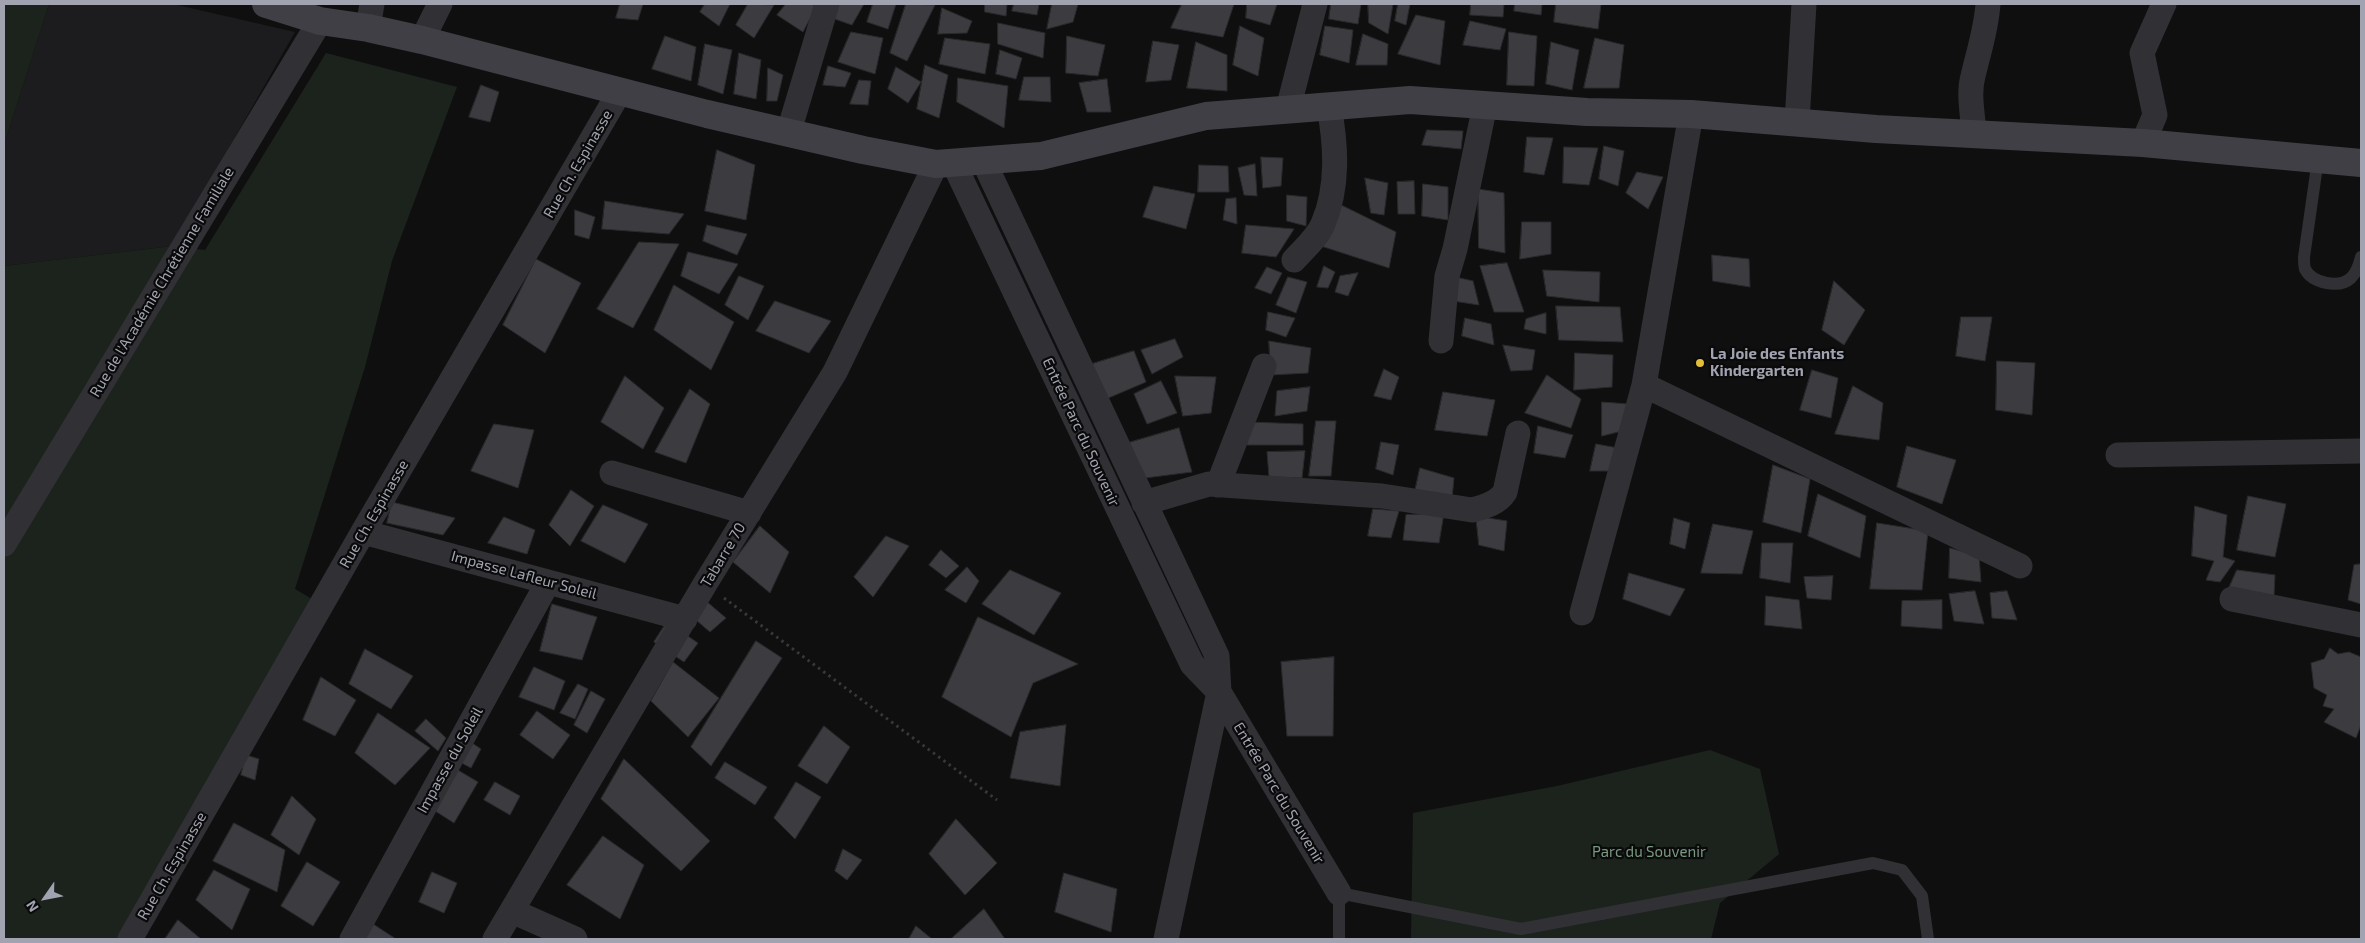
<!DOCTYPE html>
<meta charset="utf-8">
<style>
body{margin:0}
#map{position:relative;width:2365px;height:943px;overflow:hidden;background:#0f0f10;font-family:"Exo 2",sans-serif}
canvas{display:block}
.frame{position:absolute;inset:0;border:5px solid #a1a4b0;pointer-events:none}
.north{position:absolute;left:20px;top:873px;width:50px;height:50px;-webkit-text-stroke:4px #0a0a0b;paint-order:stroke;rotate:237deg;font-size:14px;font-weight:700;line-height:20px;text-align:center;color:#a1a4b0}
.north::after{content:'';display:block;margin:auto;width:18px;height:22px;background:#a1a4b0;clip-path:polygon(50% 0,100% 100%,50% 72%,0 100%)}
</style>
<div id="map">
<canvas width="2365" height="943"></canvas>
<div class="frame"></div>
<div class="north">N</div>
</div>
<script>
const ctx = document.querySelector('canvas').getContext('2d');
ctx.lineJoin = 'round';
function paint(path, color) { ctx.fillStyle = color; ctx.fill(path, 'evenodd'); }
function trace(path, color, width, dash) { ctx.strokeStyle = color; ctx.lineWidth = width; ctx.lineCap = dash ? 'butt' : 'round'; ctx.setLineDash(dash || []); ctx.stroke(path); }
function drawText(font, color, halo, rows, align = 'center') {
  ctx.font = font + ' "Exo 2",sans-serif'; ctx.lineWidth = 4.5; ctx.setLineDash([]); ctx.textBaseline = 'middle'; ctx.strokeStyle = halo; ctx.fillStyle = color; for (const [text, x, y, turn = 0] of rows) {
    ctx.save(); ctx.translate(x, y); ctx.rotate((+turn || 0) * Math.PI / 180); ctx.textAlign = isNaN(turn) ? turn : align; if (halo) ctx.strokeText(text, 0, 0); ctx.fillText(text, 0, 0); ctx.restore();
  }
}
paint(new Path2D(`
 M49 4H173L295 32 173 246 4 266V145Z`), '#1c1b1d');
paint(new Path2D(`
 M4 4H49L4 145Z
 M326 53 457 87 392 261 365 367 295 589 312 599 117 939H4V266L173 246 205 250Z
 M1710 750 1760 769 1779 854 1720 903 1711 939H1411L1413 813 1557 786Z`), '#1c231d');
const building = new Path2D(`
 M620 4H643L638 20 616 18Z
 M705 4H730L719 26 700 12Z
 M748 4 774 5 754 38 736 25Z
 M786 4H812L816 7 803 32 777 15Z
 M833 4H864L852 25 829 17Z
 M873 4H896L888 29 867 22Z
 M906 4 935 5 907 61 890 53Z
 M985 4H1007L1006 16 985 12Z
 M1014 4H1039L1037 15 1012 11Z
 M1052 4H1078L1073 22 1047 29Z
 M1182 4H1234L1223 37 1171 28Z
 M1247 4H1277L1270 25 1246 18Z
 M1331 4H1361L1358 24 1329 19Z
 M1368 4H1393L1388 34 1369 23Z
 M1398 4H1410L1406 25 1395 21Z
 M1471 4H1504L1503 17 1470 15Z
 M1515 4H1542L1541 15 1514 11Z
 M1556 4H1601L1598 29 1554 22Z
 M942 8 972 21 967 33 938 34Z
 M1416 15 1445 21 1440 65 1398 54Z
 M1470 21 1506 29 1500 50 1463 45Z
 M998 23 1045 33 1043 58 998 44Z
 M1240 26 1264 38 1258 76 1233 65Z
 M1325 26 1353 30 1349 63 1320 55Z
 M851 32 883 38 875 74 838 62Z
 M1509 32 1537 36 1534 86 1507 85Z
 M1363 34 1388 44 1387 65H1356Z
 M665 36 696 47 691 81 652 69Z
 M1067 36 1105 45 1098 76 1066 73Z
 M945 38 990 44 985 74 939 64Z
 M1595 38 1624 45 1619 88H1584Z
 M1153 41 1179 45 1171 80 1146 82Z
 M1196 42 1227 55V91L1187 88Z
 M1551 42 1579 50 1572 90 1546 84Z
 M705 44 732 50 723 94 698 85Z
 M1000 50 1022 58 1016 79 996 74Z
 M739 53 761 60 756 99 734 94Z
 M925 65 948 75 939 118 917 109Z
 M828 66 851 73 845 87 823 85Z
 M896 67 921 82 908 103 888 89Z
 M768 68 783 75 777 101H767Z
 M1024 77H1050L1051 102 1019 100Z
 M958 78 1008 86 1004 128 957 102Z
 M1107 79 1111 112H1087L1079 83Z
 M859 80 871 81 868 105 850 104Z
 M481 85 499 92 490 122 469 117Z
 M1427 130 1463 131 1461 149 1422 145Z
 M1527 137 1553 138 1544 175 1524 172Z
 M1604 146 1624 151 1618 186 1599 179Z
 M1564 147 1598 148 1589 185 1563 183Z
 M717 150 755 165 746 220 705 211Z
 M1261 157 1283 158 1281 186 1263 188Z
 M1255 164 1257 196 1244 195 1238 168Z
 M1199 165 1228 166 1229 192H1198Z
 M1637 172 1663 177 1648 209 1626 193Z
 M1365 178 1388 183 1384 215 1371 213Z
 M1414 181 1415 214H1398L1397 182Z
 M1423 184 1448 187V220L1422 216Z
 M1154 186 1195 194 1186 229 1143 217Z
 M1478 189 1504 193 1505 253 1479 248Z
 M1287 195 1307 197 1306 226 1287 221Z
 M1236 198 1237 224 1223 220 1226 199Z
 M605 201 684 214 669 234 602 229Z
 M1335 202 1396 232 1389 268 1321 246Z
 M575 210 595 217 589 239 575 235Z
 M1522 222H1551V254L1520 259Z
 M707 225 747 234 737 255 703 241Z
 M1246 225 1294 229 1276 257 1242 253Z
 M639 242 679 244 633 328 597 309Z
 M688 252 738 264 719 294 681 276Z
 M1712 255 1749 259 1750 287 1713 281Z
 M536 259 581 283 545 353 503 325Z
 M1507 263 1524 312H1494L1480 266Z
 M1324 266 1335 272 1328 288 1317 287Z
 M1267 267 1282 273 1271 294 1255 288Z
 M1543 270 1600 272 1599 302 1547 296Z
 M1358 273 1348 296 1335 292 1340 276Z
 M739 276 764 286 748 320 725 305Z
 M1451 276 1473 281 1479 305 1453 301Z
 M1288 277 1307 282 1296 313 1276 305Z
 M1834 281 1865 310 1844 345 1822 330Z
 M674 285 734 322 711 370 654 330Z
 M775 301 831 321 809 353 756 331Z
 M1556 306 1620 307 1623 342 1559 340Z
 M1268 312 1295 318 1286 337 1266 330Z
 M1546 313V334L1524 329 1526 319Z
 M1961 317H1992L1985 361 1956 356Z
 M1465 318 1491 324 1494 345 1462 336Z
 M1175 339 1183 357 1152 374 1141 350Z
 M1269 341 1311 348 1308 373 1271 375Z
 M1503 345 1535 350 1532 370 1511 371Z
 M1134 351 1146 382 1106 399 1092 364Z
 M1575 353 1613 355 1612 387 1574 390Z
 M1997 361 2035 363 2032 415 1996 410Z
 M1384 369 1399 377 1391 400 1374 396Z
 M1812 370 1838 378 1831 418 1800 410Z
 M1547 375 1581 399 1571 428 1525 413Z
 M625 376 664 408 643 449 601 422Z
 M1175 376 1216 377 1211 413 1183 416Z
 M1161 381 1177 413 1147 424 1134 394Z
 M1853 386 1883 403 1879 440 1835 434Z
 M1310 387 1307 411 1275 416 1277 391Z
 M690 389 710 404 686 463 655 452Z
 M1443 392 1495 400 1487 436 1435 430Z
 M1602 402 1628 404 1622 431 1602 436Z
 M1316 421H1336L1331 476H1309Z
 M1249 422 1303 424V445H1247Z
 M494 424 534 430 518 488 471 471Z
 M1538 426 1573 435 1565 458 1534 453Z
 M1179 428 1192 472 1145 478 1128 443Z
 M1381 442 1399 445 1393 475 1376 469Z
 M1596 444 1618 448 1611 471H1590Z
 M1907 446 1956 460 1942 504 1897 487Z
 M1305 451 1302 478 1269 477 1267 452Z
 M1773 465 1810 479 1801 533 1763 522Z
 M1420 468 1454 478 1452 499 1414 496Z
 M571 490 594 506 570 546 549 525Z
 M1818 494 1866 516 1860 558 1808 536Z
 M2248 496 2286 504 2275 557 2237 550Z
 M392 502 455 518 443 535 387 523Z
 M603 505 648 524 625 563 581 541Z
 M2195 506 2227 515 2223 557 2235 561 2220 582 2206 580 2214 561 2192 556Z
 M1373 509 1399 511 1391 538 1368 536Z
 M1444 513 1439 543 1403 540 1406 515Z
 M1476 516 1507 521 1504 551 1479 545Z
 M504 517 535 530 527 554 488 543Z
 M1674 518 1690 523 1685 549 1670 544Z
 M1877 523 1928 531 1922 590 1870 589Z
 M1713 524 1753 531 1742 574 1701 573Z
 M760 526 789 552 770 593 733 562Z
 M886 536 909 546 873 597 854 577Z
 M1762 543H1793L1790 583 1760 578Z
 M1950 548 1979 556 1981 582 1949 578Z
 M941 550 959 566 946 578 929 565Z
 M2361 564V604L2348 600 2354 565Z
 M967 567 979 581 966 603 945 590Z
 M1010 570 1061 593 1034 635 982 604Z
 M2237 570 2275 575 2274 596 2229 588Z
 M1629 573 1685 589 1670 616 1623 599Z
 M1833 576 1831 600 1807 598 1804 577Z
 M1975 591 1984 624 1954 621 1949 594Z
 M2007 591 2017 620 1992 618 1990 593Z
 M1766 596 1799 600 1802 629 1765 625Z
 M1942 600V629L1901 626 1902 601Z
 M706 601 726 618 710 632 696 620Z
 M552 604 597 617 582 660 540 651Z
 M978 617 1078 664 1033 683 1011 737 942 697Z
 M667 622 698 643 684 662 654 642Z
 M756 641 782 658 711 766 691 747Z
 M2330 648 2338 654 2349 652 2361 657V725L2356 738 2324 722 2334 709 2323 706 2327 695 2314 688 2311 663 2324 659Z
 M365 649 413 676 391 709 349 684Z
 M1334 657 1333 736H1287L1281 662Z
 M673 662 719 698 688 737 651 701Z
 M534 667 565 681 554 710 519 697Z
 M321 677 356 700 335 736 303 720Z
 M578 684 588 689 575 719 560 713Z
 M591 691 605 699 587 733 574 725Z
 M537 711 570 735 553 759 520 735Z
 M378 713 430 748 395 785 355 753Z
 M426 719 446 738 438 751 415 731Z
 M1066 725 1060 786 1010 778 1020 732Z
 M824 726 850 747 827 784 798 766Z
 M469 741 481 749 471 768 458 761Z
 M246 755 259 759 255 780 241 775Z
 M624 759 710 841 681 871 601 799Z
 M725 762 767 787 755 805 715 778Z
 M456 769 478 782 454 823 432 809Z
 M495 782 520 796 510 815 484 800Z
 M796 782 821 797 795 839 774 818Z
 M292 796 316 819 299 855 271 835Z
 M956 819 997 863 965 895 929 854Z
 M234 823 285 850 277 892 213 861Z
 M603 836 644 865 620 919 567 885Z
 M843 849 862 860 847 880 835 871Z
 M307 862 340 882 313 926 281 906Z
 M214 870 250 889 232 930 196 900Z
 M432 872 457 883 444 913 419 902Z
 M1064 873 1117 889 1111 932 1055 912Z
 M984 909 1005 939H951Z
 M178 920 201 939H165Z
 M373 924 396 939H364Z
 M916 926 932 939H909Z`);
paint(building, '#3c3c40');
trace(building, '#2a292c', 1);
trace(new Path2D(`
 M724 598 997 800`), '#37373c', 3, [2.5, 4]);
trace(new Path2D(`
 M2318 159 2304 257C2304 260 2304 266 2305 269 2312 283 2339 289 2351 278 2357 272 2359 265 2361 257
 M1339 939V893L1521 929 1873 863 1902 870 1922 896 1928 939`), '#313135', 12);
trace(new Path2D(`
 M368 28 372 4
 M422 40 440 4
 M1288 109 1315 4
 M1797 122 1804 4
 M789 131 827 4
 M1974 134C1973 115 1968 94 1973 76 1979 50 1986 31 1988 4
 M2143 143 2155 115 2142 53 2164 4
 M984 162 1217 656 1219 692 1166 939
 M954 164 1192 664 1219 692 1339 893
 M1294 260C1304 249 1317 238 1323 224 1339 186 1336 145 1329 106
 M1441 341 1447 276 1455 249 1485 105
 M1644 385 2020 566
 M2118 455 2361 451
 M612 473 749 513
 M1218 485 1264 366
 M1144 503 1209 484 1382 496 1472 510C1485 507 1498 503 1505 492L1518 433
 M363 532 685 619
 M4 544 320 21
 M2232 599 2361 625
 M1582 613 1644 385 1691 114
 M512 911 575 939
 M130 939 363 532 620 91
 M352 939 548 582
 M495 939 705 584 835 372 936 164`), '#313135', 25);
trace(new Path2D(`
 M266 4 320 21 368 28 422 40 707 114 863 150 936 164 1041 156 1206 116 1410 100 1587 112 1691 114 1876 129 2143 143 2361 163`), '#3f3f45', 28);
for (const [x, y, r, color] of [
 [1700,363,5,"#e2bf36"]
]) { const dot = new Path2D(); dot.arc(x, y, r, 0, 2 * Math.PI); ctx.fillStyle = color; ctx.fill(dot); trace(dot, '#0a0a0b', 2); }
drawText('15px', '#a1a4b0', '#0a0a0b', [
 ["Rue Ch. Espinasse",578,164,-60],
 ["Rue de l'Académie Chrétienne Familiale",162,282,-59],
 ["Entrée Parc du Souvenir",1081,432,65],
 ["Rue Ch. Espinasse",374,514,-60],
 ["Tabarre 70",723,555,-59],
 ["Impasse Lafleur Soleil",524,575,15],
 ["Impasse du Soleil",450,760,-61],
 ["Entrée Parc du Souvenir",1279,793,59],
 ["Rue Ch. Espinasse",172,866,-60]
]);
drawText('bold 15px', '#a1a4b0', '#0a0a0b', [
 ["La Joie des Enfants",1710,354],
 ["Kindergarten",1710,371]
], 'left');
drawText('15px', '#799a80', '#0a0a0b', [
 ["Parc du Souvenir",1649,852]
]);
</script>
